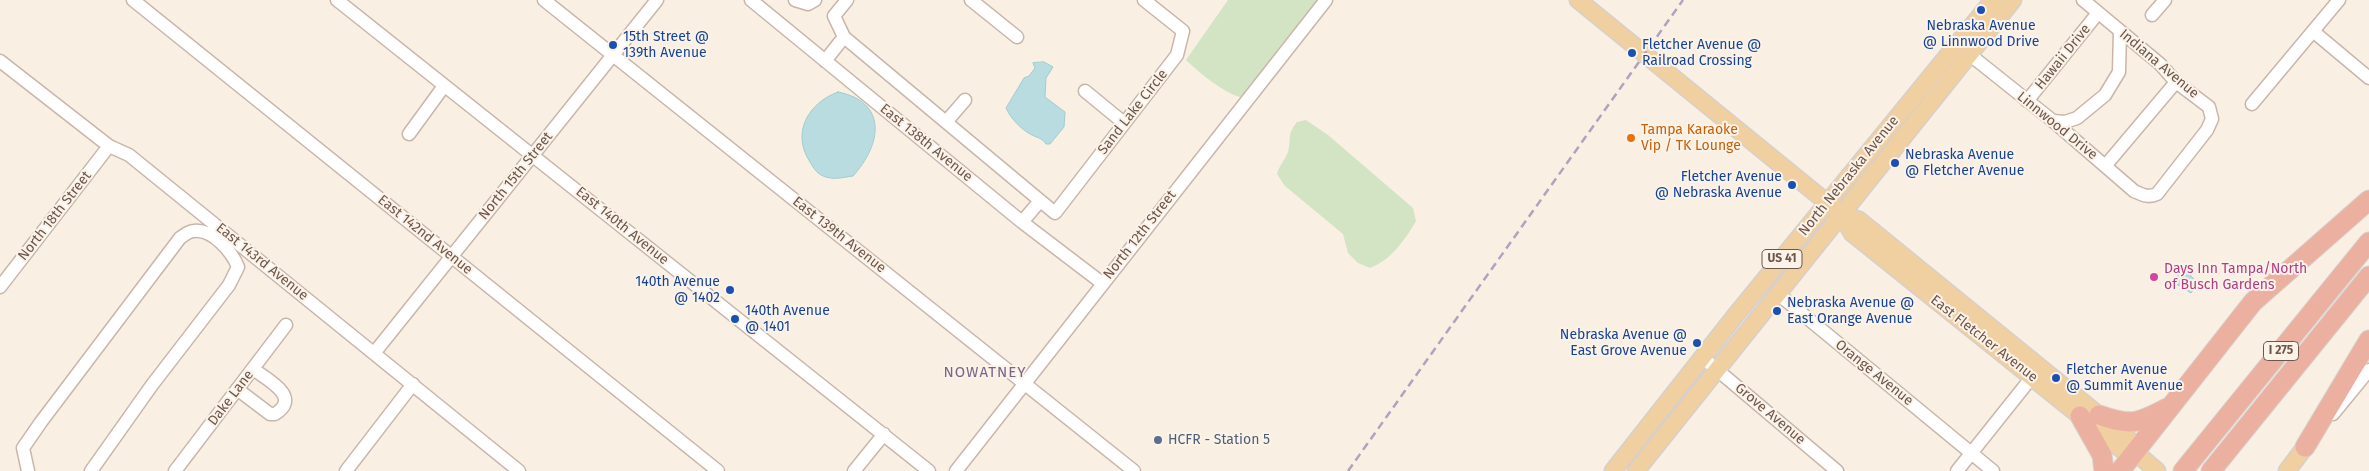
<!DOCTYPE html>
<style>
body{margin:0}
canvas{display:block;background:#f9efe2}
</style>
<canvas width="2369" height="471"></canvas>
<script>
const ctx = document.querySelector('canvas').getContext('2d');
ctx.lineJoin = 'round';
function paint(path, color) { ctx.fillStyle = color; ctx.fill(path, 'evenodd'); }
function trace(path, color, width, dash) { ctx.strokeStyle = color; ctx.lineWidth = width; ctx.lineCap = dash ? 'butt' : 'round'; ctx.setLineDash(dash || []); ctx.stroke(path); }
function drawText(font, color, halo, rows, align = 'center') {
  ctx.font = font + ' "Fira Sans",sans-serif'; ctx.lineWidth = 4; ctx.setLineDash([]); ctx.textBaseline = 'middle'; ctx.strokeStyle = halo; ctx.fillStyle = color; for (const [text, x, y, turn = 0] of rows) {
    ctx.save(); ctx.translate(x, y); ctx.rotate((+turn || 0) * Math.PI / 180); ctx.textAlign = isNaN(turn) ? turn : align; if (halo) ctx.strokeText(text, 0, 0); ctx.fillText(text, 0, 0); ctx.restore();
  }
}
paint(new Path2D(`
 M1228 0H1320L1242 98C1221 91 1202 75 1186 60Z
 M1306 120 1328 135 1413 208 1416 221C1405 240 1391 260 1370 268L1358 263 1348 253 1343 234 1285 186 1277 174C1279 166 1285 160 1288 152 1292 138 1286 136 1297 122Z`), '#d2e4c3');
const water = new Path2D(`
 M1044 62 1053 67 1046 78 1045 97 1065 112 1064 127 1050 144H1046C1042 138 1038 138 1032 135 1023 131 1010 118 1006 108L1024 78 1029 76 1035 68 1033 63Z
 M838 92C888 102 882 144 853 176 845 177 835 180 826 177 818 175 814 169 810 162 791 133 808 103 838 92Z
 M2184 269 2198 283 2191 293 2173 282Z`);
paint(water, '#b9dce0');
trace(water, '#a1cbd0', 1);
const minor = new Path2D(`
 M133 0 718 471
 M337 0 929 471
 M544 0 1134 471
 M751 0 1022 222 1102 283
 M795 0 808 4 815 0
 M847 0 834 16 844 37 1055 213 1177 55 1183 31 1144 0
 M971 0 1017 37
 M2152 15 2165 0
 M2314 32 2369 78
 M1969 54 2053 121 2134 191C2143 195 2148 198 2157 194L2207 130 2212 119 2209 107 2176 82 2160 64 2083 0
 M0 61 109 146 129 155 519 471
 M825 61 844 37
 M1085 91 1124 123
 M2027 101 2098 13
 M2252 104 2339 0
 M2053 121 2065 122 2077 118 2105 95 2119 72 2120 31
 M946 122 965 100
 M409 134 444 86
 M2106 165 2176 82
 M1022 222 1040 201
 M0 287 109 146
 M1777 293 1993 471
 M375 352 657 0
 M1702 357 1837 471
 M237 389 270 414H275C302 397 268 380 253 369
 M2333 414 2369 370
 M28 471 23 448 41 422 180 238C184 235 189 231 194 231 213 229 232 252 238 267L229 285 152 385 91 471
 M175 471 286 325
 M346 471 413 384
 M854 471 884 434
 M956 471 1326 0
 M1957 471 2032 377`);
const major = new Path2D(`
 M1578 0 1841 214 1852 233 2125 452H2135
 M1841 214 1859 220 2132 442 2135 452 2157 471
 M1613 471 1735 316 1993 0
 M1636 471 2013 0
 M2287 471 2305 447`);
const highway = new Path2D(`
 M2099 415C2131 426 2137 424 2167 408
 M2080 416 2102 455 2104 471
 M2305 447 2369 340
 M2120 471 2253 302 2369 200
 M2183 471 2369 242
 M2211 471 2369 276`);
trace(minor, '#c8b6ab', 15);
trace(major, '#d6d0cd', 19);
trace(highway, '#d6d0cd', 21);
trace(minor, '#fff', 12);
trace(major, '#f0cfa1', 16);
trace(highway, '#ecb0a0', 19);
trace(new Path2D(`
 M1348 471 1683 0`), '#b1a3c0', 2.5, [8, 5]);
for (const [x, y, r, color] of [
 [1981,10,5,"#1a4fb4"],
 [613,45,5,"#1a4fb4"],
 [1632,53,5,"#1a4fb4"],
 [1631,138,5,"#e8710a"],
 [1895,163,5,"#1a4fb4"],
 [1792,185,5,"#1a4fb4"],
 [2154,277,5,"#d1479c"],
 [730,290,5,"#1a4fb4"],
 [1777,311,5,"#1a4fb4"],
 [735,319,5,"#1a4fb4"],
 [1697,343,5,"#1a4fb4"],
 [2056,378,5,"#1a4fb4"],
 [1158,440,5,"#5c6f8a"]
]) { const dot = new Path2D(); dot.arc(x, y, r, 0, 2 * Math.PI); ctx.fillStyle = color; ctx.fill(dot); trace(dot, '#fcf3e8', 2); }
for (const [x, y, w] of [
 [1782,259,40],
 [2281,351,35]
]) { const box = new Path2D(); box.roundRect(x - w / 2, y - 9.5, w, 19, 4); ctx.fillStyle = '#fcf3e8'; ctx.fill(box); trace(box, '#6d564c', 1); }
drawText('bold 12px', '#6d564c', null, [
 ["US 41",1782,259],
 ["I 275",2281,351]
]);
drawText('14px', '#164399', '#fcf3e8', [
 ["Nebraska Avenue",1981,26,"center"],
 ["@ Linnwood Drive",1981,42,"center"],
 ["15th Street @",623,37],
 ["139th Avenue",623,53],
 ["Fletcher Avenue @",1642,45],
 ["Railroad Crossing",1642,61],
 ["Nebraska Avenue",1905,155],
 ["@ Fletcher Avenue",1905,171],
 ["Fletcher Avenue",1782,177,"right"],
 ["@ Nebraska Avenue",1782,193,"right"],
 ["140th Avenue",720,282,"right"],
 ["@ 1402",720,298,"right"],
 ["Nebraska Avenue @",1787,303],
 ["East Orange Avenue",1787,319],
 ["140th Avenue",745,311],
 ["@ 1401",745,327],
 ["Nebraska Avenue @",1687,335,"right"],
 ["East Grove Avenue",1687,351,"right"],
 ["Fletcher Avenue",2066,370],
 ["@ Summit Avenue",2066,386]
], 'left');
drawText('14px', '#6d564c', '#fcf3e8', [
 ["Hawaii Drive",2063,57,-51],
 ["Indiana Avenue",2159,64,40],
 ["Sand Lake Circle",1133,112,-52],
 ["Linnwood Drive",2057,126,39],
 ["East 138th Avenue",926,143,39],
 ["North 15th Street",516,176,-51],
 ["North Nebraska Avenue",1849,176,-51],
 ["North 18th Street",55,216,-52],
 ["East 140th Avenue",622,226,39],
 ["East 142nd Avenue",425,235,39],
 ["East 139th Avenue",839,235,38],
 ["North 12th Street",1140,235,-52],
 ["East 143rd Avenue",262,262,39],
 ["East Fletcher Avenue",1984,339,38],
 ["Orange Avenue",1874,373,39],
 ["Dake Lane",231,398,-53],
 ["Grove Avenue",1770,414,40]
]);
drawText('14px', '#c56008', '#fcf3e8', [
 ["Tampa Karaoke",1641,130],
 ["Vip / TK Lounge",1641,146]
], 'left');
drawText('14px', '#b23c85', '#fcf3e8', [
 ["Days Inn Tampa/North",2164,269],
 ["of Busch Gardens",2164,285]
], 'left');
drawText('14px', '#4e5e75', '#fcf3e8', [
 ["HCFR - Station 5",1168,440]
], 'left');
ctx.letterSpacing = '1px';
drawText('15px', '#7a648a', '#fcf3e8', [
 ["NOWATNEY",985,373]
]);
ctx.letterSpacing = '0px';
</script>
